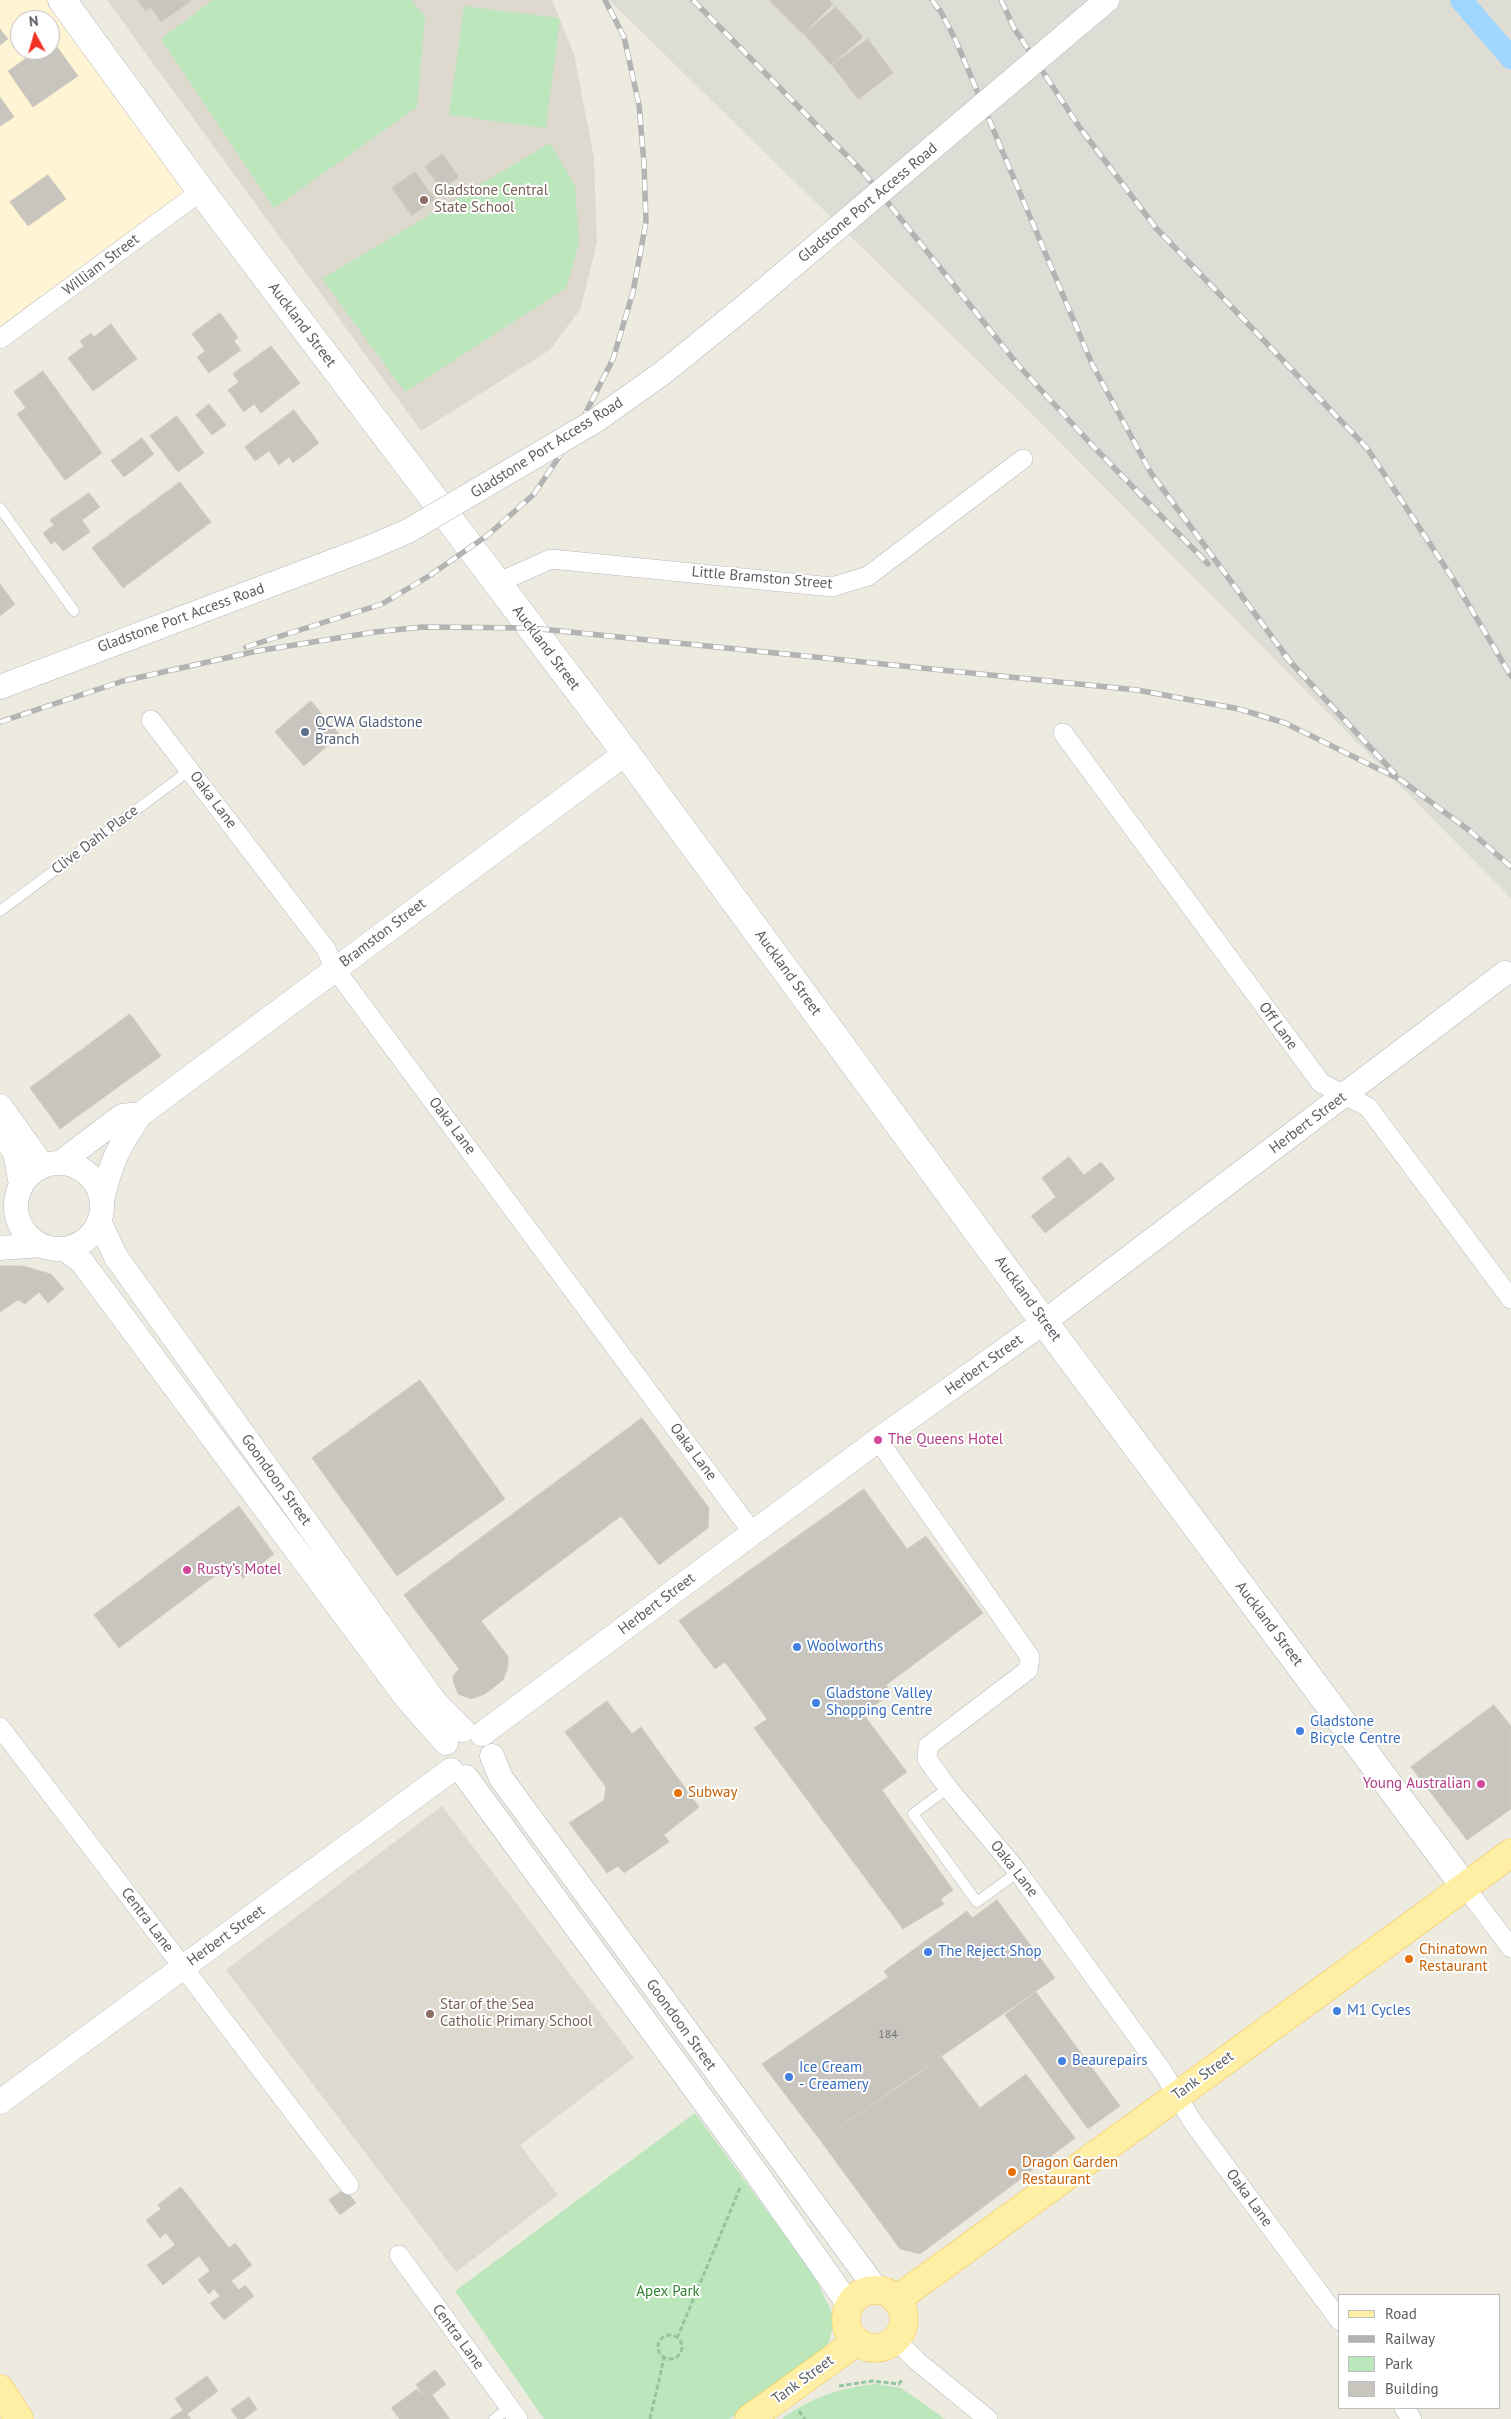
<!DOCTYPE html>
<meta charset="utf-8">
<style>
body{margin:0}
#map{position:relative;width:1511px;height:2419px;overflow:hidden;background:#edeae0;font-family:"PT Sans",sans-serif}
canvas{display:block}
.legend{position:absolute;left:1338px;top:2294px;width:162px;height:115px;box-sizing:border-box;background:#fff;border:1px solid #bdbec0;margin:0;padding:6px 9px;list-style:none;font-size:15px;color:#595d62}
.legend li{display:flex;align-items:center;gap:10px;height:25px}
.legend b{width:25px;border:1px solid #bdbec0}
.north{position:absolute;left:10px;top:10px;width:50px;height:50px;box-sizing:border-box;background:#fff;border:1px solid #bdbec0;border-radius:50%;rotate:354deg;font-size:14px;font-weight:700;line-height:20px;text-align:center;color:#595d62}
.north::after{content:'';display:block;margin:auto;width:18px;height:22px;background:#f13022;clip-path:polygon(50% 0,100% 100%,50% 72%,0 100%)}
</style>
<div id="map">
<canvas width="1511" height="2419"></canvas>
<ul class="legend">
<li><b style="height:6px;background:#ffefa4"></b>Road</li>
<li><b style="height:6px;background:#b2b3b3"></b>Railway</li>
<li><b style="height:14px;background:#bce6bb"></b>Park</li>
<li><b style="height:14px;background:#c8c4be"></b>Building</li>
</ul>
<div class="north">N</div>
</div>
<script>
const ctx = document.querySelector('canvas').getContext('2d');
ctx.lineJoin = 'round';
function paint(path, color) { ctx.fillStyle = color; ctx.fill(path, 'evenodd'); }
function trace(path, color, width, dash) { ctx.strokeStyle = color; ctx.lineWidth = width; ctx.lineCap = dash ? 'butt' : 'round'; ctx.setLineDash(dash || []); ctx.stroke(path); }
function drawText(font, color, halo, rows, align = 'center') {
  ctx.font = font + ' "PT Sans",sans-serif'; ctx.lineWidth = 4; ctx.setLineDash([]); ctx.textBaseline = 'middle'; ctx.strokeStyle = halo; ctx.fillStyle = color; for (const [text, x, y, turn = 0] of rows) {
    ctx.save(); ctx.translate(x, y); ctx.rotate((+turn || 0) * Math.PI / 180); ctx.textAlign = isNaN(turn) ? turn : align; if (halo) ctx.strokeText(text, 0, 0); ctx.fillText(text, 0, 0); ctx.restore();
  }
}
paint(new Path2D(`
 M0 0H62L201 191 0 339ZM20 20H50V50H20Z`), '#fff4d4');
paint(new Path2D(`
 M609 0H1511V898L1026 408Z`), '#dddcd5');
paint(new Path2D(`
 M107 0H552L574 54 594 158 597 242 581 308 550 350 421 431Z
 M442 1806 634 2058 520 2145 558 2195 456 2272 226 1970Z`), '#ddd9cf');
paint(new Path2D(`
 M213 0H411L425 16 417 107 274 208 161 39Z
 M464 6 560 18 546 128 449 115Z
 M550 143 575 186 579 243 566 288 405 392 322 279Z
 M695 2113 814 2275 832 2313V2330L829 2342 816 2358 729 2419H544L455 2291Z
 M876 2384 901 2388 945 2419H782C809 2398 843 2387 876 2384Z`), '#bce6bb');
trace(new Path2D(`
 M1461 0 1511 58`), '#9fd6ff', 22);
const building = new Path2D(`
 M138 0H191V1L161 22 151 7 146 11Z
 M769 0H829L833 4 803 34Z
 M836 7 863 37 831 65 804 34Z
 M0 29 8 39 0 45Z
 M868 39 893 73 858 99 832 65Z
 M52 40 78 76 33 107 8 71 38 50H50V41Z
 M0 97 14 117 0 126Z
 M442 154 459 177 442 189 425 167Z
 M415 172 435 199 412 216 392 188Z
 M48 175 66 199 28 226 10 202Z
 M220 313 238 337 234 341 241 350 209 373 197 357 205 351 192 334Z
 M111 324 137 359 93 391 68 358 84 346 80 341 91 333 94 337Z
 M271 346 300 383 261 413 254 404 244 412 228 390 239 382 233 374Z
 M43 371 102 453 65 480 17 414 26 408 14 392Z
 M209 404 226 425 212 435 196 415Z
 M294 410 319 443 293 463 289 457 279 465 269 451 255 461 245 447Z
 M177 416 204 453 178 472 150 436Z
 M142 438 154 454 124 477 111 461Z
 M180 482 211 522 123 588 92 548Z
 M89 493 100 507 82 520 90 532 63 551 55 541 51 544 43 533 54 525 50 520Z
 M0 584 15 604 0 616Z
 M311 701 340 735 304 766 275 732Z
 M130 1014 161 1056 60 1129 30 1088Z
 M1069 1157 1084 1175 1101 1162 1115 1179 1045 1233 1031 1216 1056 1197 1042 1178Z
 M0 1266H23L51 1274 64 1289 48 1303 39 1292 25 1304 18 1300 0 1312Z
 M420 1380 505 1499 397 1576 312 1458Z
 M642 1418 709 1508 708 1528 659 1565 621 1516 481 1621 508 1656V1667L503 1680 485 1694 471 1699 458 1694 454 1684 453 1676 459 1669 404 1595Z
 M864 1489 907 1549 926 1536 983 1613 886 1685 892 1693 863 1714 907 1772 882 1790 953 1890 941 1899 944 1904 903 1929 754 1728 767 1719 725 1662 715 1669 679 1621Z
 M239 1506 274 1554 243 1578 232 1563 119 1648 94 1615Z
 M607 1701 632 1734 641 1727 699 1807 664 1835 669 1842 624 1873 618 1866 607 1873 569 1823 604 1800 606 1787 565 1732Z
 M1494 1705 1511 1726V1809L1467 1840 1411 1767Z
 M997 1900 1055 1978 820 2140 762 2064 888 1977 884 1971 967 1911 972 1918Z
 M1036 1992 1120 2106 1088 2129 1005 2015Z
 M941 2056 980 2108 1026 2074 1075 2138 1006 2190 918 2074Z
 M918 2074 1006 2190 920 2254 900 2249 820 2140Z
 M181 2187 229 2248 235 2243 252 2265 231 2281 239 2290 245 2285 254 2296 224 2320 210 2303 220 2296 214 2289 209 2294 198 2280 210 2271 199 2256 163 2285 147 2265 175 2245 166 2233 160 2238 146 2220 161 2209 158 2205Z
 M345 2189 356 2203 340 2215 329 2200Z
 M435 2370 446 2384 432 2395 450 2419H400L391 2408 417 2389 425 2396 416 2385Z
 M207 2376 218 2391 187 2414 191 2419H170L183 2410 175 2399Z
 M249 2397 257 2409 244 2419H238L231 2410Z`);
paint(building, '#c8c4be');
trace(building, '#d2ccbf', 1);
const service = new Path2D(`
 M0 508 74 611
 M0 911 190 770
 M948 1788 913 1814 977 1902 1018 1872
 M494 2419 509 2408`);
const minor = new Path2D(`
 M0 339 201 191
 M497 583 551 559 832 587 868 576 1023 459
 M151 720 326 949 335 969 753 1533
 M1063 733 1321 1083 1368 1107 1511 1299
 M878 1440 1030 1657 1028 1670 928 1746 927 1759 948 1788 1018 1872 1163 2072 1192 2121 1340 2321
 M0 1727 349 2185
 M1465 1887 1511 1948
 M399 2255 518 2419
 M896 2340 917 2361 988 2419
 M1404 2408 1412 2419`);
const tertiary = new Path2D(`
 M0 687 172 622
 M0 1106 43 1166
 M0 1132 15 1152 21 1185
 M16 1206a43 43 0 1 1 86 0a43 43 0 1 1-86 0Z
 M60 1163 122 1116 141 1114
 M102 1200C111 1162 119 1145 141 1114L626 753
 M100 1223 116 1257 436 1703 463 1730
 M0 1248 40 1245
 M65 1249 82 1262 407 1699 446 1743
 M482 1734 878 1440 1044 1322 1505 973
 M492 1756 501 1778 877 2290
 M466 1777 750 2164 849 2305
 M0 2102 451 1770`);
const secondary = new Path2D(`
 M62 0 201 191 626 753 1044 1322 1465 1887`);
const primary = new Path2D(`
 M846 2319a29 29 0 1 1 58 0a29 29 0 1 1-58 0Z
 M896 2300 1511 1853
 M0 2389 19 2419
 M749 2419 856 2342`);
trace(service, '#b6b9be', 11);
trace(minor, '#b6b9be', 20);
trace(tertiary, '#b6b9be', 25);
trace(secondary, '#b6bac0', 29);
trace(primary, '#f8c64f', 29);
trace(new Path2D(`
 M658 2347a12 12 0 1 1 24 0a12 12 0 1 1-24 0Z
 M677 2338 740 2188
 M839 2386 872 2381 899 2384 902 2380
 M799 2411 805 2419
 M650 2419 664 2358`), '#93c5a0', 3, [5, 2.5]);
trace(service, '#fff', 10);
trace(minor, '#fff', 19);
trace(tertiary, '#fff', 24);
trace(secondary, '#fff', 28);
trace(primary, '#ffefa4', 28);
const rail = new Path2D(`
 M693 0 864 173 1018 365 1092 445 1208 564
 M932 0 941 12 956 41 1092 364 1151 473 1289 660
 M1001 0 1014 28 1080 128 1156 228 1367 448 1455 582 1511 676
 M246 647 382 604 429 576 488 535 534 494 577 430 613 359 633 292 646 222 644 163 639 105 624 37 605 0
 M1284 655 1395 774
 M0 722 123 681 257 651 375 632 423 627 531 628 1137 690 1239 709 1285 723 1401 780 1470 831 1511 867`);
trace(rail, '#b2b3b3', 5.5);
trace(rail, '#fff', 4, [11]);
const tertiaryBridge = new Path2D(`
 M172 622 376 545 408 531 595 421 664 372 743 308 1107 0`);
trace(tertiaryBridge, '#b6b9be', 25, []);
trace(tertiaryBridge, '#fff', 24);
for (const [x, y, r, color] of [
 [424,200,5,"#8d6e63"],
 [305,732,5,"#5c6f8a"],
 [878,1440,5,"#d1479c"],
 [187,1570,5,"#d1479c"],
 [797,1647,5,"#3f7fe0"],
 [816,1703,5,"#3f7fe0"],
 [1300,1731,5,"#3f7fe0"],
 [1481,1784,5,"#d1479c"],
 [678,1793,5,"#e8710a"],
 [928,1952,5,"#3f7fe0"],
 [1409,1959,5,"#e8710a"],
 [1337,2011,5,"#3f7fe0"],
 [430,2014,5,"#8d6e63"],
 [1062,2061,5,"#3f7fe0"],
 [789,2077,5,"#3f7fe0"],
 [1012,2172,5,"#e8710a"]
]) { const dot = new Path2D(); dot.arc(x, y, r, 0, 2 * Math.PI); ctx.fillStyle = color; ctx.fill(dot); trace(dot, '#fff', 2); }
drawText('12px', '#757779', null, [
 ["184",888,2035]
]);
drawText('15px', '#785e54', '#fff', [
 ["Gladstone Central",434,191],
 ["State School",434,208],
 ["Star of the Sea",440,2005],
 ["Catholic Primary School",440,2022]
], 'left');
drawText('15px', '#595d62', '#fff', [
 ["Gladstone Port Access Road",868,203,-40],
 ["William Street",101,265,-37],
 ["Auckland Street",302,325,53],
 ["Gladstone Port Access Road",547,448,-32],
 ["Little Bramston Street",762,578,5],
 ["Gladstone Port Access Road",181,618,-20],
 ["Auckland Street",546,648,53],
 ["Oaka Lane",213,800,53],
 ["Clive Dahl Place",95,840,-37],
 ["Bramston Street",383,933,-37],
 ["Auckland Street",788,973,54],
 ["Off Lane",1278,1026,54],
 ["Herbert Street",1308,1123,-37],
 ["Oaka Lane",452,1126,53],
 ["Auckland Street",1028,1299,54],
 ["Herbert Street",984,1365,-36],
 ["Oaka Lane",693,1452,53],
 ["Goondoon Street",276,1480,54],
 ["Herbert Street",657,1604,-37],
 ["Auckland Street",1269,1624,53],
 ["Oaka Lane",1014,1869,52],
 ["Centra Lane",147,1920,53],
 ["Herbert Street",226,1936,-36],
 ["Goondoon Street",681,2025,54],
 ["Tank Street",1203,2076,-36],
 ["Oaka Lane",1249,2198,54],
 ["Centra Lane",458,2337,54],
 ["Tank Street",803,2380,-36]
]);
drawText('15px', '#4e5e75', '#fff', [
 ["QCWA Gladstone",315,723],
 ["Branch",315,740]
], 'left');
drawText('15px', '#b23c85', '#fff', [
 ["The Queens Hotel",888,1440],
 ["Rusty’s Motel",197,1570],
 ["Young Australian",1471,1784,"right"]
], 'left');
drawText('15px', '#366cbe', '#fff', [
 ["Woolworths",807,1647],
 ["Gladstone Valley",826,1694],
 ["Shopping Centre",826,1711],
 ["Gladstone",1310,1722],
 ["Bicycle Centre",1310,1739],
 ["The Reject Shop",938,1952],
 ["M1 Cycles",1347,2011],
 ["Beaurepairs",1072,2061],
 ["Ice Cream",799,2068],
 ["- Creamery",799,2085]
], 'left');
drawText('15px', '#c56008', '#fff', [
 ["Subway",688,1793],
 ["Chinatown",1419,1950],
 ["Restaurant",1419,1967],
 ["Dragon Garden",1022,2163],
 ["Restaurant",1022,2180]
], 'left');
drawText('15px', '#2f8332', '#fff', [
 ["Apex Park",668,2292]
]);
</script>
